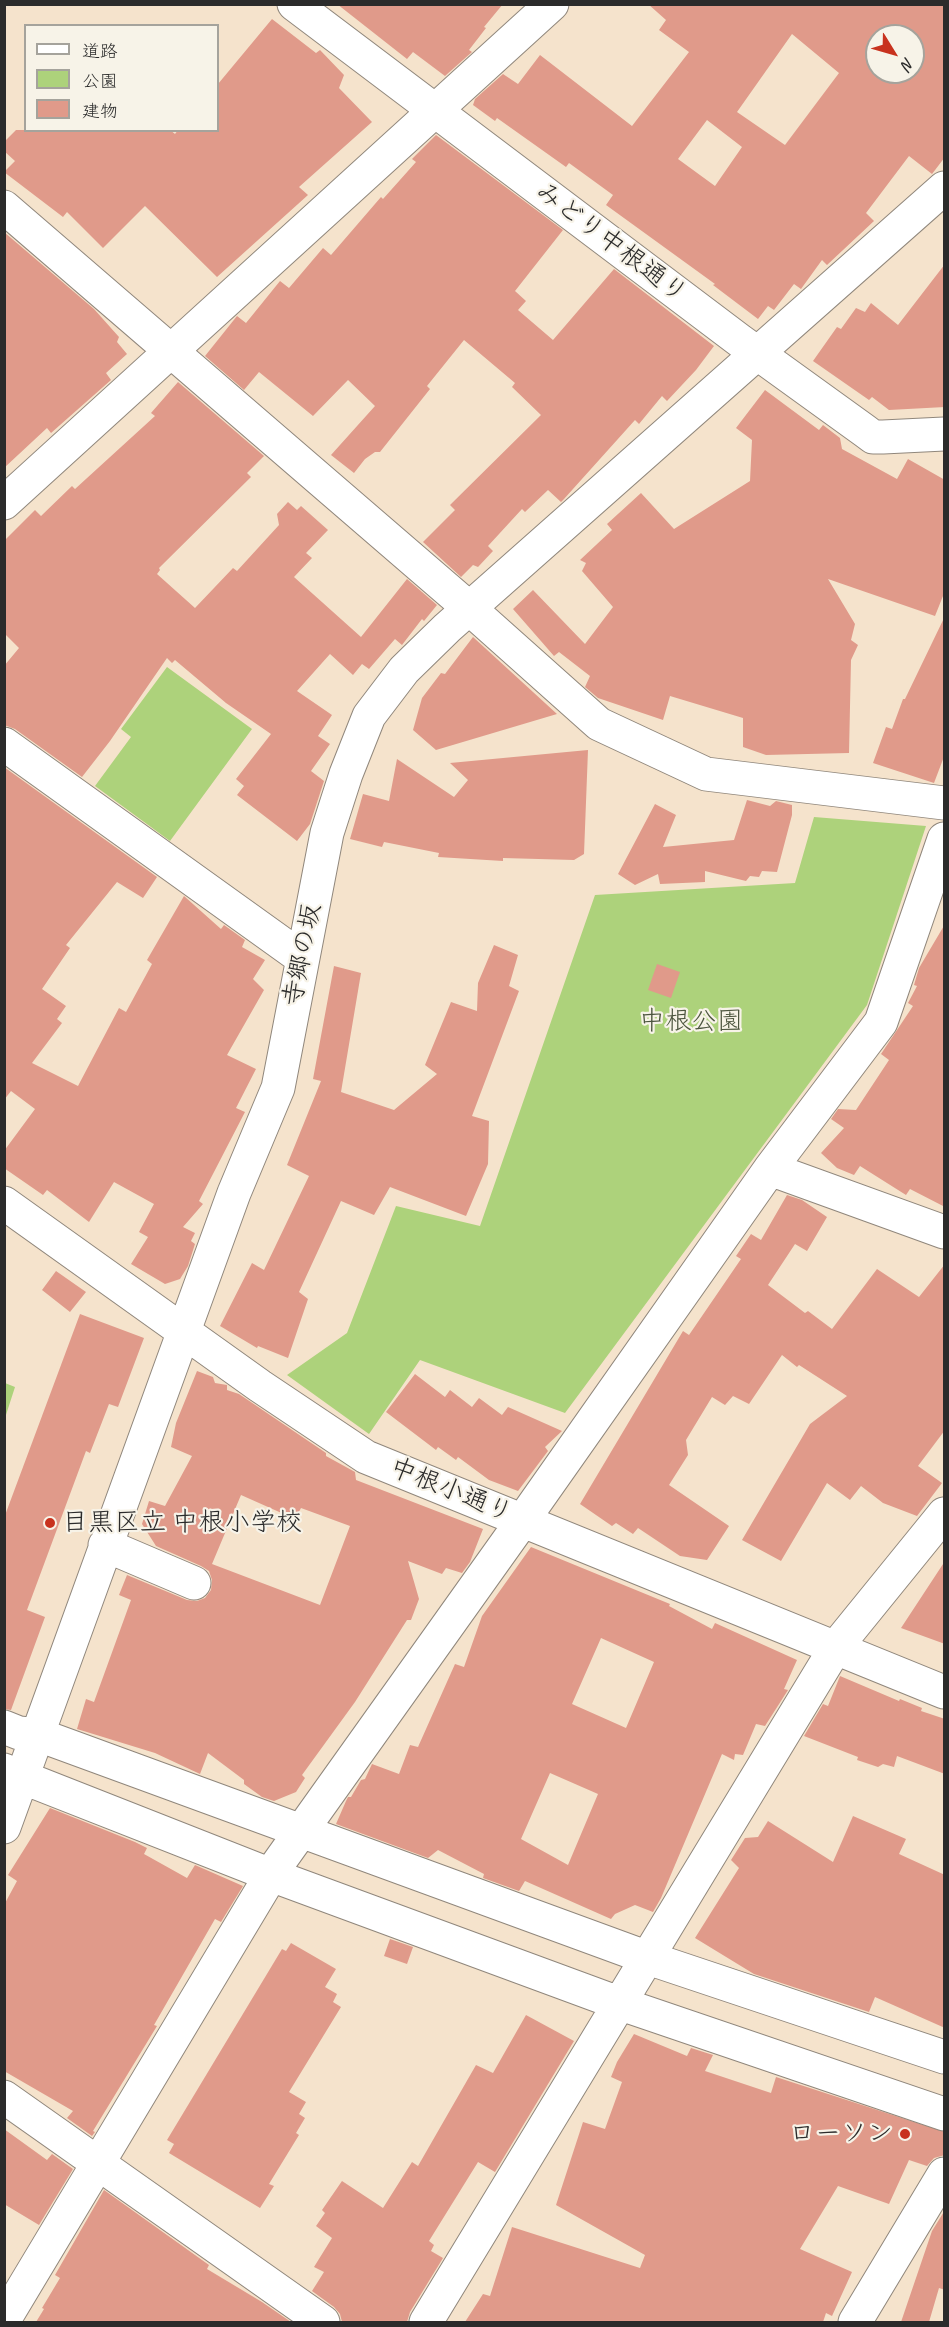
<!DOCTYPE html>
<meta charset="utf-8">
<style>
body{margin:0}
#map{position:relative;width:949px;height:2327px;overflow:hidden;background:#f5e3cc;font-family:Caveat,"Klee One",sans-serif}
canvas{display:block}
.frame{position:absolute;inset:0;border:6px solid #2b2b2b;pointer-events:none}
.legend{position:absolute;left:24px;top:24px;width:195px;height:108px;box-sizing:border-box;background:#f7f3e8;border:2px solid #a5a39c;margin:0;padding:8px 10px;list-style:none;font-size:18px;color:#2b2b2b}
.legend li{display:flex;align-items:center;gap:12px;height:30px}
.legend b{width:30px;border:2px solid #a5a39c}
.north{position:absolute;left:865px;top:24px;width:60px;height:60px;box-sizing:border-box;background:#f7f3e8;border:2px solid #a5a39c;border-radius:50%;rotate:127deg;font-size:16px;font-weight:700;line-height:24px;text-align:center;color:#2b2b2b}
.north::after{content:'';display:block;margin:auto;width:21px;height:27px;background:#c8321e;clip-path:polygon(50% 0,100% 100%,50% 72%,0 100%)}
</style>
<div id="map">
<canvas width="949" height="2327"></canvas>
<div class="frame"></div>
<ul class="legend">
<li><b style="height:8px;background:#fff"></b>道路</li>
<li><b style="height:16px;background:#add27b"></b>公園</li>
<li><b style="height:16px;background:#e09a8a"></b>建物</li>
</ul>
<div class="north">N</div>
</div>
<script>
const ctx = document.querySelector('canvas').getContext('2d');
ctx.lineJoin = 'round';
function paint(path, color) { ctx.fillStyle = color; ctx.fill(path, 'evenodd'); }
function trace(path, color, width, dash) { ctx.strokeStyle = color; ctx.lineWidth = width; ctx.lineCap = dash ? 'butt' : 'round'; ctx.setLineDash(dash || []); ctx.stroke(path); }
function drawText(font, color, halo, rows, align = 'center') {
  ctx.font = font + ' Caveat,"Klee One",sans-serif'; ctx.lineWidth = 4.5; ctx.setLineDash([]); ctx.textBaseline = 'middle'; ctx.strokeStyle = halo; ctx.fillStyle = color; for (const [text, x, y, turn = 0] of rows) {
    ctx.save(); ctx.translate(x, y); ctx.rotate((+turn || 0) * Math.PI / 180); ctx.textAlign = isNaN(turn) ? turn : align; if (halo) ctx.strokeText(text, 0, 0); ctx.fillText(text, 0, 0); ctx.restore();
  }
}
paint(new Path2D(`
 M167 667 252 729 170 841 95 786 131 737 121 729Z
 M814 817 926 826 867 1005 565 1413 420 1360 369 1434 287 1375 347 1333 396 1206 480 1226 595 895 795 883Z
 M5 1383 15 1387 5 1418 4 1383Z`), '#add27b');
paint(new Path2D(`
 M337 4H503L484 27 486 28 469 50 472 52 445 76 413 52 407 59Z
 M648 4H945V157L932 174 909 156 866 213 874 221 827 265 822 260 801 289 794 284 774 310 768 306 758 319 713 285 715 284 606 205 613 195 569 163 566 167 497 118 495 121 473 105 475 99 503 74 518 84 540 55 632 126 689 52 659 30 666 20ZM792 34 839 73 785 145 737 112ZM877 36H913V72H877ZM707 120 742 147 715 186 678 159Z
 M272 19 316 53 320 50 344 75 339 88 372 122 299 187 308 195 217 277 145 206 103 248 67 212 63 217 4 172 15 161 4 151V142L16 130H170L175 134 178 130H218V84Z
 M436 135 563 230 515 291 526 301 518 310 553 340 614 269 714 346 696 370 667 401 662 396 639 424 635 420 564 499 561 502 548 490 525 512 522 509 488 546 493 551 478 567 473 565 461 577 423 542 455 510 450 505 541 415 512 387 515 383 464 340 427 386 430 389 380 452H375L365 459 354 473 331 455 375 406 348 380 313 416 259 372 244 390 205 356 237 316 246 323 280 281 289 288 323 248 331 255 381 197 383 199 416 162 412 159Z
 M4 232 94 309 119 337 117 342 127 354 106 373 111 380 51 433 47 428 4 468Z
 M945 264V407L889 410 872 397 869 400 813 361 837 327 841 329 856 308 865 312 871 303 898 325Z
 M178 382 264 456 247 473 251 477 159 568 160 570 157 574 195 608 233 568 237 571 279 525 277 514 288 502 297 510 301 506 328 530 306 553 312 558 294 577 361 637 407 579 437 605 424 621 422 619 402 645 395 639 369 669 362 664 353 675 330 654 297 691 332 715 318 736 330 744 311 771 324 781 310 824 297 841 237 795 244 786 236 779 271 734 226 703 175 660 172 663 167 658 110 741 82 777 15 729 4 725V666L19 648 4 633V541L35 510 41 516 72 486 75 489 155 416 151 413Z
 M765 390 819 430 823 425 840 438 842 449 897 479 908 459 945 480V591L935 616 828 579 855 624 851 640 858 645 851 660 849 753 766 755 743 747V718L670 696 663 720 598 698 585 687 590 676 559 652 554 656 513 609 533 590 585 644 613 607 582 571 586 563 580 560 612 530 607 524 641 493 674 529 750 481 752 440 736 428Z
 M945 616V754L934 783 873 763 886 727 892 729 903 699H905Z
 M473 637 557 714 436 750 413 730 422 698 441 673 445 674Z
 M588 750 584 854 574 860 503 858V861L438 857 439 853 384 842 382 847 350 839 363 794 389 801 397 759 454 797 468 780 450 763Z
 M4 767 157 877 143 898 117 882 66 945 70 948 42 989 66 1006 57 1019 62 1023 32 1063 78 1086 119 1008 126 1012 152 964 147 960 184 896 221 929 224 925 245 940 242 947 265 960 253 979 264 990 227 1055 256 1069 236 1108 245 1112 199 1201 203 1204 183 1227 195 1233 191 1241 195 1244 188 1266 180 1279 165 1284 131 1264 148 1237 139 1232 154 1204 114 1182 89 1222 47 1190 43 1195 4 1168V1151L35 1109 11 1091 4 1100Z
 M747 800 770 806 776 801 792 805V815L777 872 762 871 759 877 750 876 746 881 705 871V882L660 884 658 874 635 885 618 874 655 804 676 815 663 847 734 840Z
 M945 924V1207L910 1189 906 1195 860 1166 854 1175 837 1168 821 1153 844 1128 831 1119 838 1109 856 1110 889 1060 881 1054 913 1006 908 1003 917 986 914 985 919 968Z
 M494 945 518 955 509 986 519 991 472 1116 489 1121 488 1164 466 1216 390 1187 374 1215 341 1201 299 1292 308 1299 288 1358 258 1346 257 1348 220 1326 252 1263 264 1270 309 1176 287 1165 321 1081 313 1079 334 966 361 973 341 1092 394 1110 437 1074 425 1065 451 1002 477 1011 478 983Z
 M657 964 680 972 671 998 648 990Z
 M787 1195 802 1200 827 1217 807 1251 795 1244 768 1285 805 1313 808 1311 832 1329 877 1269 919 1297 945 1264V1430L918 1466 942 1483 917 1516 883 1503 861 1486 850 1500 827 1483 781 1561 742 1540 810 1424 847 1396 799 1365 797 1367 782 1355 749 1404 733 1396 725 1405 712 1397 686 1440 688 1455 669 1485 729 1526 707 1560 680 1556 638 1528 633 1534 616 1523 612 1526 580 1504 683 1331 689 1335 741 1259 736 1256 751 1234 761 1240Z
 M56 1271 86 1292 70 1312 42 1290Z
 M80 1314 144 1338 118 1407 109 1404 90 1453 86 1451 27 1610 45 1617 11 1710 4 1709V1518Z
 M197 1371 213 1377 215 1383 227 1385V1390L239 1394 326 1453V1456L355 1472 356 1480 483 1529 470 1562 462 1573 446 1568 442 1574 408 1561 419 1599 411 1620H407L355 1702 302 1775 305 1778 296 1792 274 1801 262 1797 244 1784V1780L208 1753 200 1774 155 1753 77 1729 86 1699 94 1702 131 1600 119 1595 127 1575 187 1600 197 1601 205 1598 211 1590 212 1580 209 1571 201 1566 156 1546 142 1524 149 1501 165 1506 192 1456 171 1447 176 1423ZM241 1495 295 1519 301 1508 350 1526 320 1605 212 1564Z
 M415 1374 445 1397 450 1390 472 1407 479 1398 502 1415 508 1407 562 1431 545 1447 548 1451 518 1491 489 1480 458 1457 456 1460 438 1447 436 1450 386 1412Z
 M531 1547 670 1604 669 1606 712 1629 715 1623 797 1660 784 1689 788 1690 765 1726 756 1724 743 1755 735 1754 734 1760 722 1754 661 1898 653 1912 635 1905 615 1914 611 1919 525 1881 519 1891 483 1878 484 1874 438 1850 428 1858 336 1824 346 1801 348 1797H351L361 1780 365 1779 372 1764 399 1774 410 1745 418 1747 455 1664 464 1667 482 1616ZM601 1638 654 1662 626 1728 572 1704ZM550 1773 598 1794 568 1865 521 1839Z
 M945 1561V1644L901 1628Z
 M840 1676 899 1701 900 1699 922 1708 921 1711 945 1719V1774L897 1756 894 1767 883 1764 878 1767 857 1760 858 1757 804 1736 823 1704 828 1706Z
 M50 1808 135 1842 147 1848 144 1854 187 1878 195 1865 243 1886 221 1922 215 1919 154 2025 157 2026 93 2131 95 2132 92 2136 67 2118 73 2111 4 2071V1905L17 1881 8 1875Z
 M853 1816 906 1839 899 1854 945 1875V2028L875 1997 869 2012 754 1974 695 1938 739 1868 731 1860 745 1838 758 1837 768 1821 833 1862Z
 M390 1939 413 1947 407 1964 384 1956Z
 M291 1943 336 1969 325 1987 337 1994 333 2002 341 2007 289 2092 306 2102 299 2114 305 2118 296 2133 299 2135 269 2184 274 2186 260 2208 169 2153 174 2144 167 2140 282 1949 286 1951Z
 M526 2015 574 2041 495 2172 478 2162 429 2241 434 2245 431 2251 443 2258 410 2312 407 2322H342L340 2314 334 2307 312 2291 324 2272 314 2267 332 2238 316 2226 325 2213 322 2210 342 2181 383 2208 412 2162 418 2166 476 2065 493 2073Z
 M634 2034 687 2056 691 2048 713 2055 705 2071 771 2093 776 2077 945 2132V2155L934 2158 927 2166 909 2160 889 2204 838 2186 800 2249 852 2272 832 2316 826 2313 823 2322H465L483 2294 490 2296 512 2227 640 2268 645 2255 556 2205 583 2122 605 2129 622 2082 611 2077 617 2062Z
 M4 2129 47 2160 52 2154 73 2169 39 2225 4 2204Z
 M104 2190 209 2265 207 2269 262 2302 291 2322H36L44 2309 42 2308 60 2278 55 2275Z
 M945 2210V2290L939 2288 929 2322H901L932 2231Z`), '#e09a8a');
const minor = new Path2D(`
 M294 4 739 340 865 431 873 437H883L944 434
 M4 207 469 608 599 724 706 774 944 803
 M4 503 552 4
 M4 744 302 958
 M770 1169 944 1232
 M4 1203 260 1386 366 1457 944 1692
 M105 1545 194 1583
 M4 1727 19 1733 39 1735 648 1958 944 2057
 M4 1770 271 1875 621 2004 944 2114
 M4 1827 234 1193 278 1088 327 833 346 774 369 716 404 670 447 628 944 188
 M4 2097 323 2322
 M4 2320 277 1865 523 1520 770 1169 881 1022 944 839
 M426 2322 836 1647 944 1514
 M855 2322 944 2174`);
trace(minor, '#90877c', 35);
trace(minor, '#fff', 33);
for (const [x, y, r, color] of [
 [50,1523,6,"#c8321e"],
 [905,2134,6,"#c8321e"]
]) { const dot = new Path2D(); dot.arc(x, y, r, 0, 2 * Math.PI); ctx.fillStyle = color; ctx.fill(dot); trace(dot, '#f7f3e8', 2); }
drawText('26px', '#2b2b2b', '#f7f3e8', [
 ["みどり中根通り",611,243,37],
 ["寺郷の坂",303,955,-79],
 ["中根小通り",451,1491,22]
]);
drawText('26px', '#4c553f', '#f7f3e8', [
 ["中根公園",691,1022]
]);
drawText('26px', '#2b2b2b', '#f7f3e8', [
 ["目黒区立 中根小学校",62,1523],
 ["ローソン",893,2134,"right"]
], 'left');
</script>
